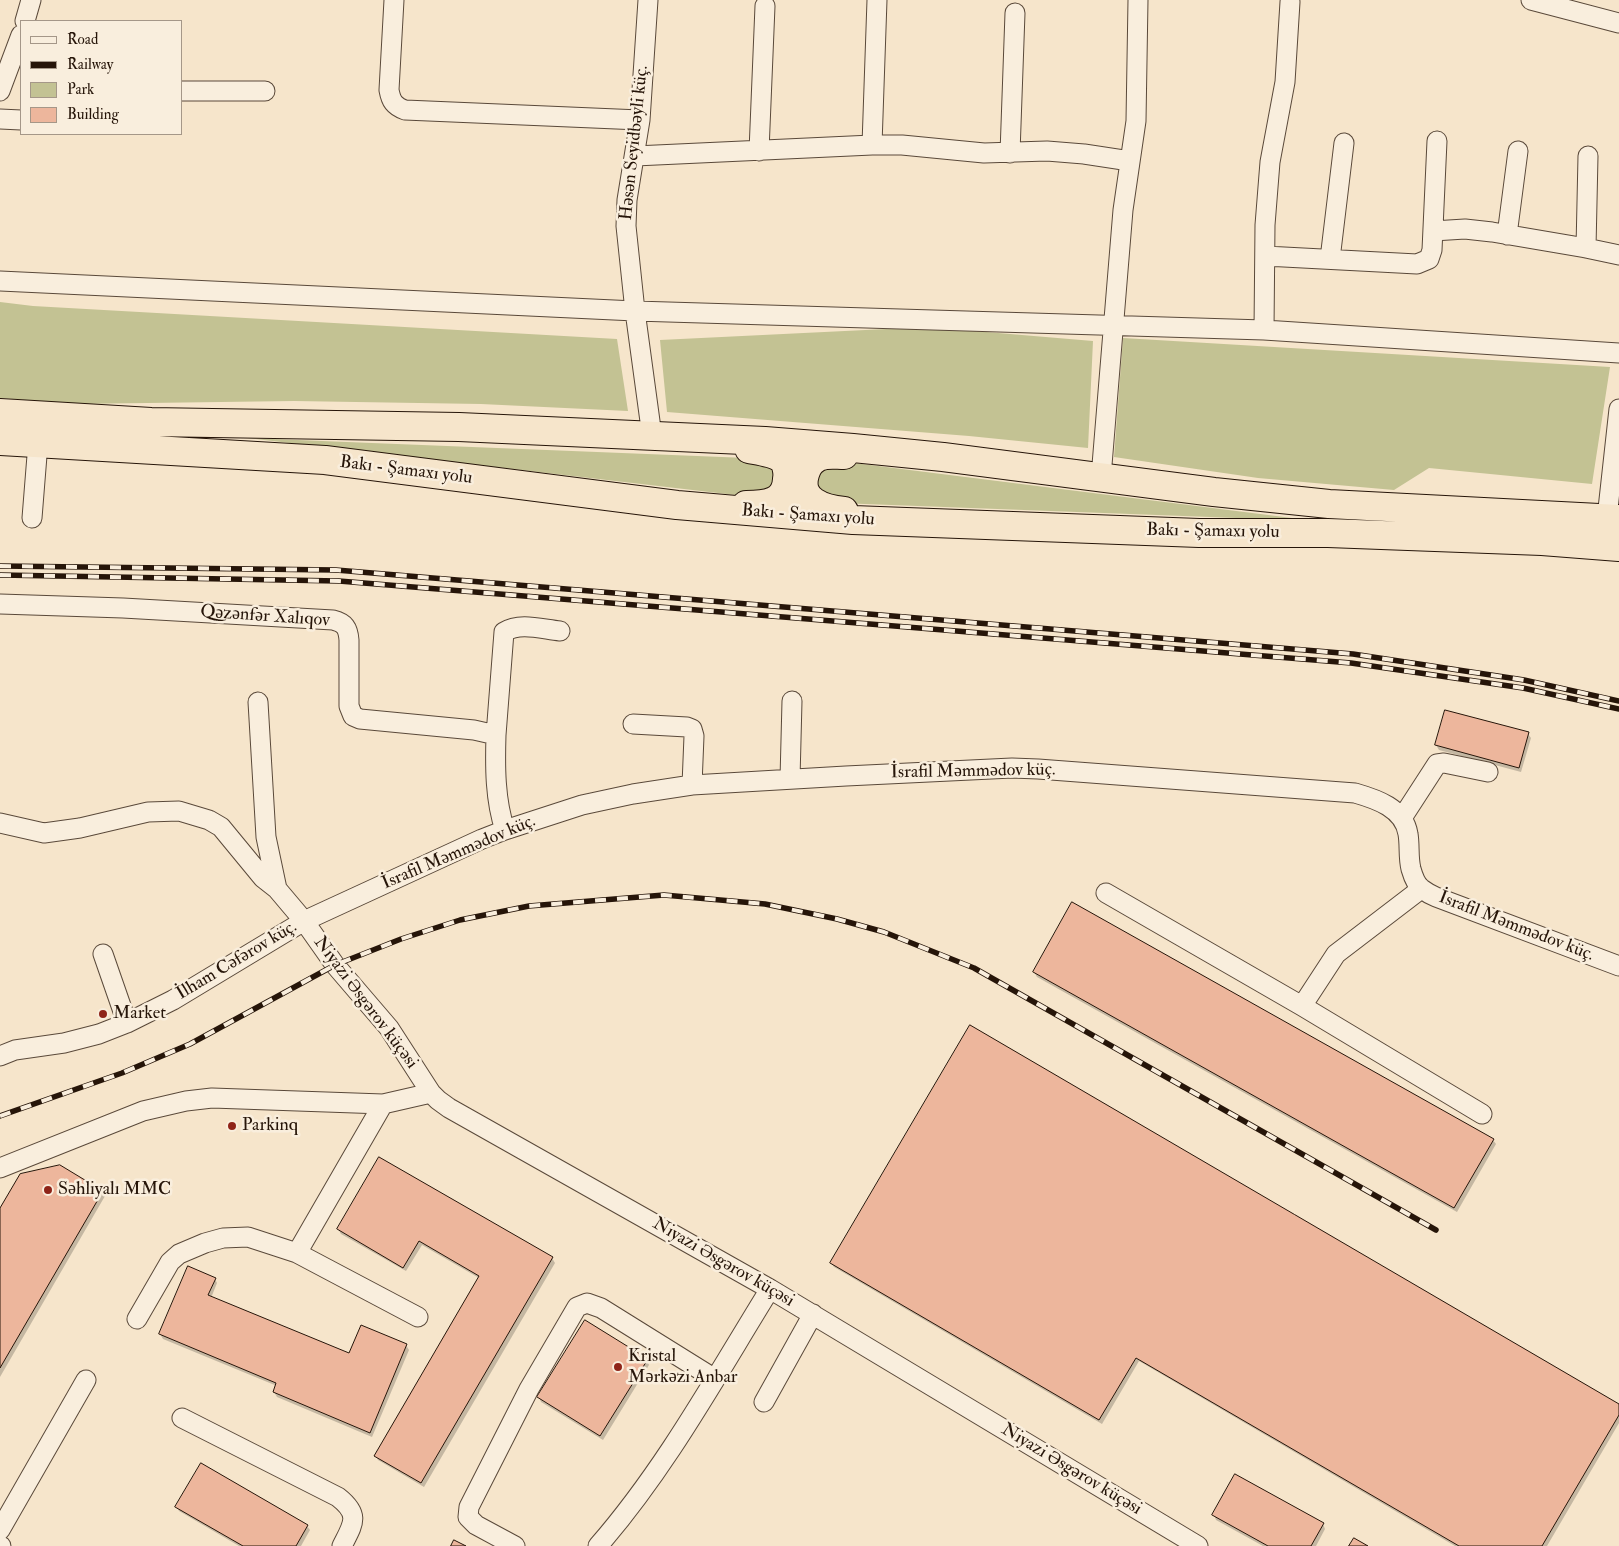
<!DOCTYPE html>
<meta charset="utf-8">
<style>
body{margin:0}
#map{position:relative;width:1619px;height:1546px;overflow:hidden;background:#f6e5cb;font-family:"IM FELL Double Pica",serif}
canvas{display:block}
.legend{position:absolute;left:20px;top:20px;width:162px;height:115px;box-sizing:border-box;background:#f9eedd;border:1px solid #a59788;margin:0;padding:6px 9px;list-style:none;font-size:15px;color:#261509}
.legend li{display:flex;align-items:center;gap:10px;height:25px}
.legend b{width:25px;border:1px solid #a59788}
</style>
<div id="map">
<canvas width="1619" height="1546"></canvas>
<ul class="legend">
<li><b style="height:6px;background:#f9eedd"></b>Road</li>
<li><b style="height:6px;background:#261509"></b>Railway</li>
<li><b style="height:14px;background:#c3c293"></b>Park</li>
<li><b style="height:14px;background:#edb69c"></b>Building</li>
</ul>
</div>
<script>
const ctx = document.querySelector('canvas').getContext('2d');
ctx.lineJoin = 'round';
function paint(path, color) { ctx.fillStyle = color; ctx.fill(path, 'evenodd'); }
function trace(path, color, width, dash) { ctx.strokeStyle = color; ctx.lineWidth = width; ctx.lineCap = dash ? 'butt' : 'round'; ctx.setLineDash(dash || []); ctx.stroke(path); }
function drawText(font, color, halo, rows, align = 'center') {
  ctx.font = font + ' "IM FELL Double Pica",serif'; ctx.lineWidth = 5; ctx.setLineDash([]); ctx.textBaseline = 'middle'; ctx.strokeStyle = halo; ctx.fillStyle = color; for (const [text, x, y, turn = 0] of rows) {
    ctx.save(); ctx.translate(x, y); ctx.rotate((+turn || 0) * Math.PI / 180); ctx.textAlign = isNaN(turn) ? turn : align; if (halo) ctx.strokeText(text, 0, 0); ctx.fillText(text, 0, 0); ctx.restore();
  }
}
paint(new Path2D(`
 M0 302 33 306 617 339 628 411 481 404 294 401 74 404 0 398Z
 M927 327 1093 341 1088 448 969 436 667 412 660 340Z
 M1123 338 1610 367 1592 484 1429 468 1394 490 1258 478 1114 457Z
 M247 438 747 458 775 469V487L744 496Z
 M846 462 1316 521 838 503 823 498C821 494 816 488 815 483 814 466 834 464 846 462Z`), '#c3c293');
paint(new Path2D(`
 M1528 734 1531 738 1521 772 1439 750 1436 745Z
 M1034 972 1493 1140 1496 1144 1457 1212 1037 977Z
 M102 1192 105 1196 0 1377V1210Z
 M338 1229 552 1258 555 1263 424 1487 378 1460 376 1456 479 1278 422 1245 406 1271 341 1234Z
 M831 1263 1619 1405V1423L1547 1546H1455L1139 1361 1102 1424 834 1267Z
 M215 1279 217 1283 211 1298 349 1355 406 1345 409 1350 372 1437 277 1397 274 1392 277 1386 163 1339 160 1334Z
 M647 1360 649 1365 603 1440 541 1402 539 1397Z
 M177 1507 307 1526 310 1530 301 1546H239L179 1511Z
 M1214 1515 1323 1524 1325 1529 1316 1546H1263L1216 1520Z`), '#0003');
const building = new Path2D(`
 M1445 710 1529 732 1519 768 1435 745Z
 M1072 902 1494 1139 1454 1208 1033 972Z
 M970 1025 1619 1404V1415L1542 1546H1459L1136 1358 1099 1420 830 1263Z
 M379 1157 553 1257 421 1483 374 1456 479 1276 419 1241 403 1268 337 1229Z
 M60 1165 103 1191 0 1368V1208L20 1174Z
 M188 1266 216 1278 208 1295 349 1353 361 1325 407 1344 370 1433 273 1392 276 1383 159 1334Z
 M585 1320 648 1359 600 1436 537 1397Z
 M201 1463 308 1525 296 1546H243L175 1507Z
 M1235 1474 1324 1523 1311 1546H1268L1212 1515Z
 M1354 1538 1368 1546H1349Z
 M454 1540 466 1546H451Z`);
paint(building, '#edb69c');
trace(building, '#261509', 1);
const minor = new Path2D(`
 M394 0 389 90C391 101 394 106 405 110L640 120
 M648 0 640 120 627 200 626 226 635 311 652 436
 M1531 0 1619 23
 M25 21 31 0
 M0 91 21 35
 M181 91H265
 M0 119 21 120
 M872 145 877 0
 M759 151 765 6
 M1010 153 1015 13
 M635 156 872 145H902L984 153 1047 151 1084 154 1130 161
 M1433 231 1465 229 1492 232 1586 248 1619 255
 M1507 235 1518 151
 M1586 248 1588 156
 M1265 256 1417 264 1429 259 1432 250 1437 141
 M1330 259 1344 143
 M0 281 635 311 1264 330 1619 353
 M1264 330 1265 225 1270 162 1285 82 1290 2
 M1101 477 1123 210 1136 121 1138 0
 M32 518 38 443
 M1607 518 1619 409
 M0 604 123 608 333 620C345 623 348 628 349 640V706L353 716 360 719 474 730 496 735C495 767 495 800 505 830
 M258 702 266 837 277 889 304 921 335 965 389 1028 431 1093 438 1100 449 1108 770 1289 1198 1546
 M633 724 687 727 692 729 694 736 692 785
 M496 735 504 632C520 622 541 629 560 631
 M790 779 792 701
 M1402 818 1437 764 1444 763 1488 772
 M0 823 44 833 80 828 148 812 179 811 209 820 221 827 263 878 277 889
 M1106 893 1302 1006 1482 1114
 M103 954 127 1023
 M1302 1006 1336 954 1421 889
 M0 1056 15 1050 64 1043 99 1034 127 1023 173 1000 304 921 482 839 505 830 582 805 633 794 692 785 846 776 1012 768 1038 769 1355 793C1376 799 1404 808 1408 834 1410 845 1408 857 1411 869 1413 876 1416 885 1422 889 1426 892 1431 895 1436 897L1619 966
 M0 1168 143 1111 186 1101 212 1098 383 1104 431 1093
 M297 1253 383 1104
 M137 1319 170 1262 179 1254 205 1243 223 1238 248 1237 297 1253 418 1317
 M764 1402 813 1314
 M182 1418 338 1497C361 1515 353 1524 342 1546
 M0 1530 86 1380
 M0 1546H1
 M515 1546 476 1525 468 1517 469 1507 529 1389 577 1307 587 1303 601 1308 715 1379
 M598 1546C666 1468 716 1376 770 1289`);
const highway = new Path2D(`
 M0 413 151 422 459 427 765 441 853 448 943 457 1214 492 1329 504 1619 519
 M0 441 325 460 677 505 853 520 1199 533H1328L1542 541 1619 547
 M844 455C835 455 825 453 817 458 811 461 807 467 805 474 797 501 824 509 844 511
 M746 505C766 505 786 503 787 479 788 474 787 465 783 460 776 453 759 451 749 449`);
trace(minor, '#5a493a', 21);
trace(highway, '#261509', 30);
trace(minor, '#f9eedd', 19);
trace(highway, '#f6e5cb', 28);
const rail = new Path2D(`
 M0 566 336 570 1353 654 1524 680 1619 701
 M0 575 339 581 1351 663 1523 688 1619 709
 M0 1116 122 1073 190 1044 335 965 401 939 460 920 529 906 664 895 765 904 837 919 884 932 974 968 1436 1230`);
trace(rail, '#261509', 5.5);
trace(rail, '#f9eedd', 4, [11]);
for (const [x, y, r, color] of [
 [103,1014,5,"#8f2418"],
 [232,1126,5,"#8f2418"],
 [48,1190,5,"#8f2418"],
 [618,1367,5,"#8f2418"]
]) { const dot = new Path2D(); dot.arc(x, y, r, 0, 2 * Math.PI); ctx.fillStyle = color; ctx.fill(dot); trace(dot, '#f9eedd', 2); }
drawText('18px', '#261509', '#f9eedd', [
 ["Həsən Seyidbəyli küç.",635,143,-84],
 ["Bakı - Şamaxı yolu",406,471,7],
 ["Bakı - Şamaxı yolu",808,516,4],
 ["Bakı - Şamaxı yolu",1213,532,1],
 ["Qəzənfər Xalıqov",265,617,4],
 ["İsrafil Məmmədov küç.",973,772,-1],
 ["İsrafil Məmmədov küç.",459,853,-23],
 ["İsrafil Məmmədov küç.",1516,927,21],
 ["İlham Cəfərov küç.",237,961,-31],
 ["Niyazi Əsgərov küçəsi",365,1003,53],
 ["Niyazi Əsgərov küçəsi",723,1263,30],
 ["Niyazi Əsgərov küçəsi",1071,1470,31]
]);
drawText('18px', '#261509', '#f9eedd', [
 ["Market",113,1014],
 ["Parkinq",242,1126],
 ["Səhliyalı MMC",58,1190],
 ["Kristal",628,1357],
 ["Mərkəzi Anbar",628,1378]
], 'left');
</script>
